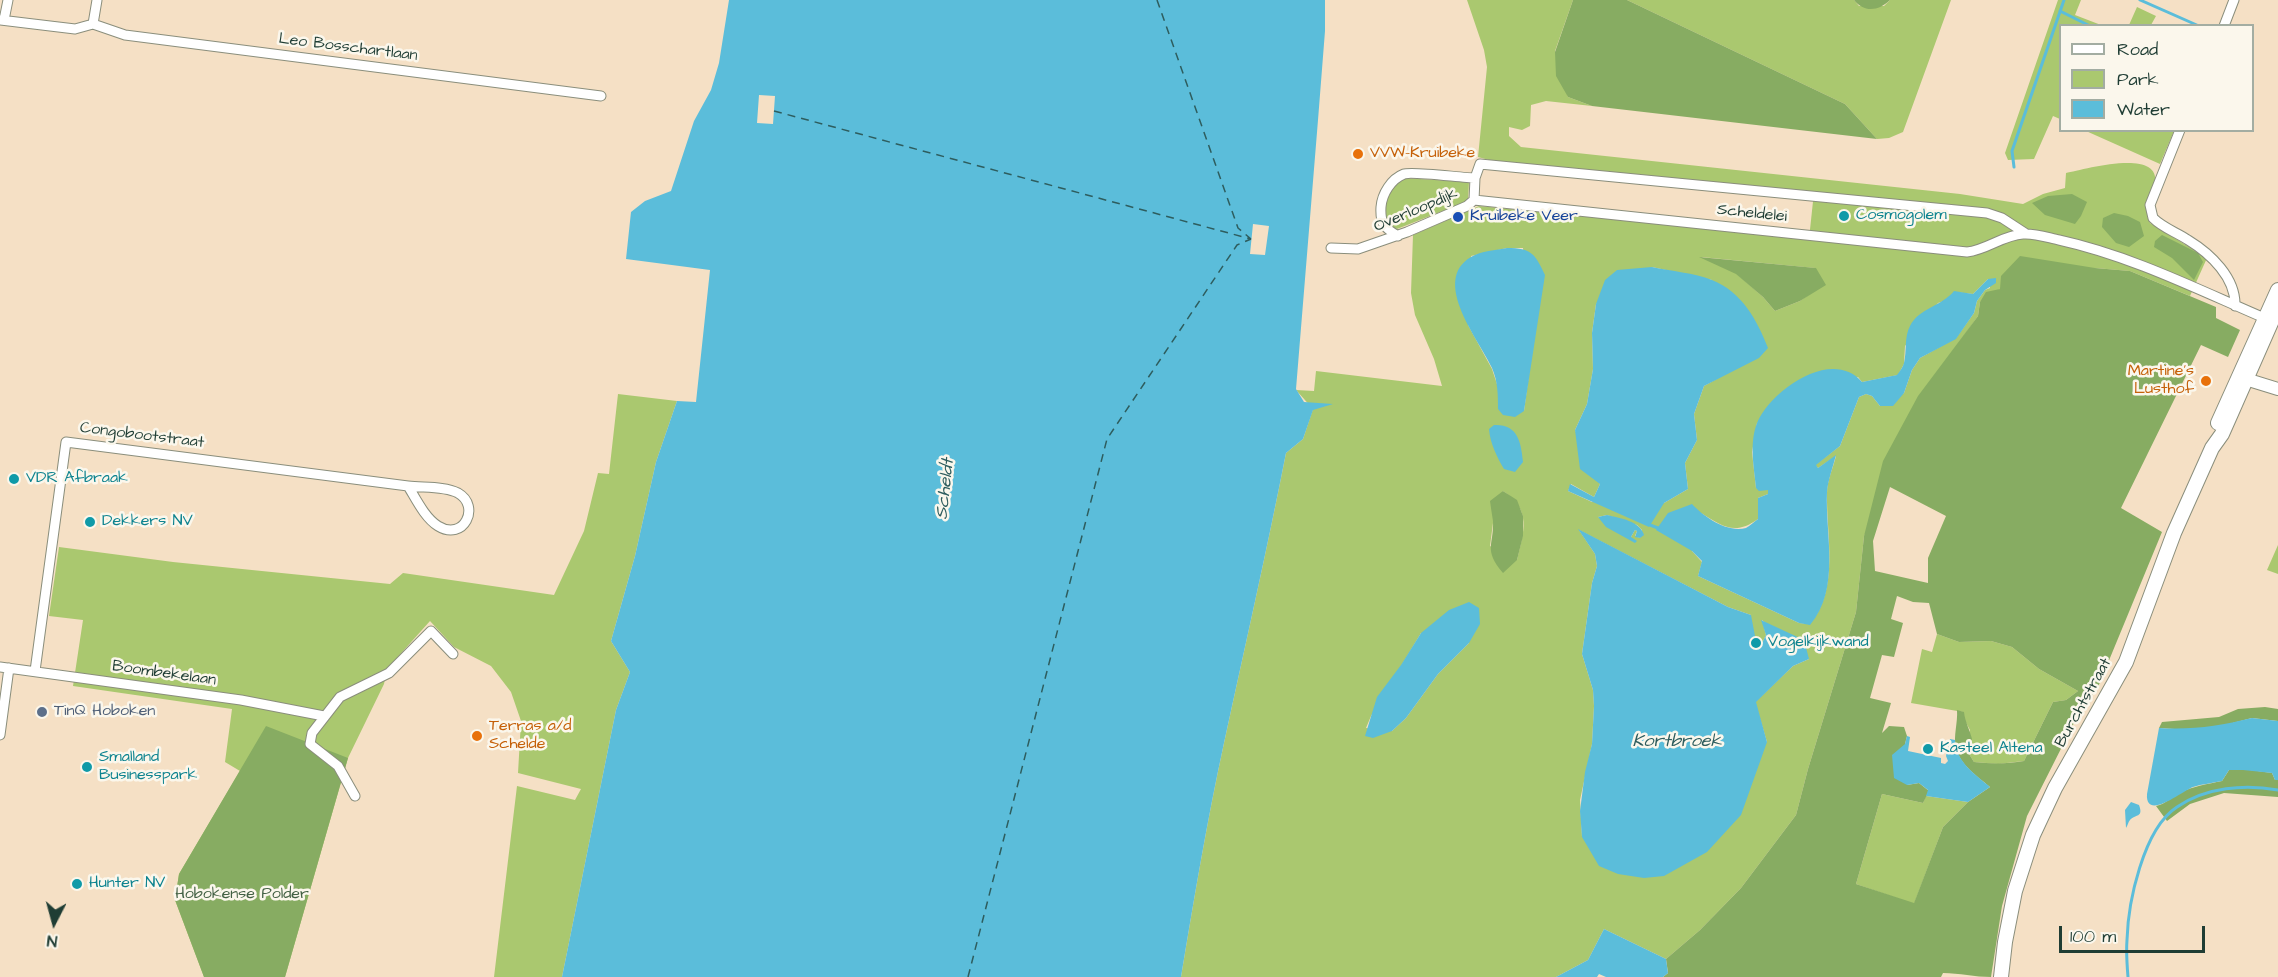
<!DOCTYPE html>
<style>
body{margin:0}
#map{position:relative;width:2278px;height:977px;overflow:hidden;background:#f5e0c5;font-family:"Architects Daughter",sans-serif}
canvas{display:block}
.legend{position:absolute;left:2059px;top:24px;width:195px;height:108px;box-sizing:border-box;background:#fbf7ec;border:2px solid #a3ada2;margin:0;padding:8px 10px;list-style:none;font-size:18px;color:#1f3d34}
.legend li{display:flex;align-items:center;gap:12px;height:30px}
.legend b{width:30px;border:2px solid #a3ada2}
.north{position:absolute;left:24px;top:893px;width:60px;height:60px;-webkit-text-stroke:4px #fbf7ec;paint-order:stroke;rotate:186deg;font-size:16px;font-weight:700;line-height:24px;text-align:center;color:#1f3d34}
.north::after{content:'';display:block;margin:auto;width:21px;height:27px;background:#1f3d34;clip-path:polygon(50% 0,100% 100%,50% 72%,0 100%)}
.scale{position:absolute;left:2059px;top:926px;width:146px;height:27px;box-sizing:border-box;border:3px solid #1f3d34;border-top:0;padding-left:8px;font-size:18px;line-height:21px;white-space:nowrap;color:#1f3d34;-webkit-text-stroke:4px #fbf7ec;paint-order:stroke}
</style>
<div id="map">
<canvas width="2278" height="977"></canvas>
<ul class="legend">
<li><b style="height:8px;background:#fff"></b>Road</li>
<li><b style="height:16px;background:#aac86f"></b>Park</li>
<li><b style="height:16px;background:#5bbdda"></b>Water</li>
</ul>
<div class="north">N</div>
<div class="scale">100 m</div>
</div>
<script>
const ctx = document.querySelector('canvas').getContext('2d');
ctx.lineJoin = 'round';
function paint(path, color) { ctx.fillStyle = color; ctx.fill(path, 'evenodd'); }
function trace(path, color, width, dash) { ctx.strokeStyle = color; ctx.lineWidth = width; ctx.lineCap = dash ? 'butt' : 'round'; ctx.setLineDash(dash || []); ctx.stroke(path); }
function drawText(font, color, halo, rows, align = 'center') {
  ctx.font = font + ' "Architects Daughter",sans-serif'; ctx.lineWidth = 5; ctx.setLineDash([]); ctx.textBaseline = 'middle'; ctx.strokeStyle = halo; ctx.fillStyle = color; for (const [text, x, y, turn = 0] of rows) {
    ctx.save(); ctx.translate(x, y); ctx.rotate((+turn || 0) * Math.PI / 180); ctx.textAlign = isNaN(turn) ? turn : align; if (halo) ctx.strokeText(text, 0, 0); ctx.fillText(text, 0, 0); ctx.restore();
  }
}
paint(new Path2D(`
 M1467 0H1573L1555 51 1568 97 1592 106 1546 101 1531 105 1530 126 1522 130 1509 127V136L1521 147 1960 194 2023 204 2043 194 2065 188 2066 173C2082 170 2161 147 2155 183 2153 198 2142 208 2150 223L2207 258 2190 296 2130 271 2095 268 2000 289 1980 302 1978 316 1961 340 1864 536 1856 612 1808 769 1796 815 1741 888 1700 930 1666 959 1604 929 1588 960 1556 977H1181C1194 899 1207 821 1224 743 1245 646 1267 550 1286 453L1303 439 1313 409 1296 390 1314 391 1316 371 1442 386 1434 359 1415 315 1411 293 1413 235 1479 206 1809 239 1814 192 1489 160 1478 157 1487 67 1484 50ZM1507 248H1523L1532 352 1524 411 1498 409V387L1492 369 1468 325 1471 256ZM1701 257 1815 268 1814 291 1800 301 1775 311 1763 297 1736 273ZM1652 267 1712 280 1729 372 1704 386 1694 414 1697 440 1685 463 1688 489 1664 503 1592 502 1568 491 1571 484 1594 497 1600 484 1575 430 1587 404 1593 369 1592 333 1596 304ZM1988 279 1990 288 1985 290 1977 301 1974 313 1956 338 1920 358 1912 370 1904 393 1880 406 1872 396 1866 394 1859 397 1840 446 1815 465 1818 468 1836 456C1833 468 1827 481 1827 493 1826 535 1840 588 1810 624L1799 623 1698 576 1702 562 1692 551 1701 513C1722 526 1735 536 1758 519V498L1768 494 1769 490 1756 488 1752 452 1757 423 1858 377 1862 382 1898 375 1904 364 1905 346 1938 303 1947 300 1954 292 1973 294ZM1503 491C1532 510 1524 531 1517 560L1490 546 1493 523ZM1607 515 1637 525 1642 530 1640 538 1635 536 1637 531 1635 530 1631 537 1598 517ZM1579 530 1728 607 1751 615 1749 644 1759 649 1766 635 1762 620 1809 659 1793 666 1755 702 1767 742 1582 837 1580 800 1592 744 1594 706 1593 690 1582 654 1592 583 1597 566 1595 554ZM1421 633 1469 643 1438 674 1406 718 1392 731 1366 728 1371 716Z
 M1627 0H1854L1859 6H1884L1890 0H1951L1903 132 1889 138 1877 139 1845 104Z
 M2058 0H2081L2075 15 2101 25 2060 26V119L2053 116 2034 159 2008 160 2005 153Z
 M2137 7 2156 16 2151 25H2129Z
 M2086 131H2174L2160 164Z
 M1404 178 1469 182 1468 201 1397 229 1389 226 1383 218C1386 201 1387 187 1404 178Z
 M618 394 677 401 656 462 635 556 611 641 630 672 616 710 562 977H494L517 786 575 800 581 789 518 773 521 721 511 692 491 666 454 647 430 621 387 669 384 684 348 758 285 977H204L175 900 179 874 240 771 225 762 232 709 73 686 83 620 49 616 59 547 173 562 390 584 403 573 554 595 584 531 598 473 609 474Z
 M2278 545V574L2267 570Z
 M1937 634 1959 642 1991 641 2012 647 2039 669 2078 691 2066 700 2053 702 2024 761 1998 764 1974 762 1966 749 1970 730 1964 719 1963 712 1911 703 1922 649 1932 652Z
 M1882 794 1923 803 1926 796 1968 802 1943 827 1914 904 1856 884Z`), '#aac86f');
paint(new Path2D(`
 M1573 0H1627L1845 104 1877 139 1592 106 1568 97 1556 76 1555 52Z
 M1854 0H1890C1879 11 1864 13 1854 0Z
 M2072 194 2087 202 2081 216 2075 224 2045 215 2032 203 2048 196Z
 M2114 213 2128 216 2140 222 2144 236 2129 247 2116 243 2102 227 2103 218Z
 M2162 235 2198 253 2203 262 2194 280 2172 258 2154 247 2155 241Z
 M2020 256 2095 268 2130 271 2216 307V318L2240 330 2228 357 2201 345 2121 508 2162 532 2098 687 2077 717 2027 816 2002 906 1991 977C1975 977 1959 973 1943 973L1941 977H1663L1668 973 1666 959 1700 930 1741 888 1796 815 1808 769 1856 612 1864 536 1883 461 1918 396 1978 316 1980 302 1986 292 2000 289 2001 276ZM1890 487 1946 516 1928 558V583L1875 571 1873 541ZM1897 596 1913 602 1929 603 1937 634 1959 642 1991 641 2012 647 2039 669 2078 691 2066 700 2053 702 2024 761C2007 764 1992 764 1974 762L1966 749 1972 739C1970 730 1965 722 1964 712L1957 710C1958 723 1953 736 1956 748 1960 765 1977 776 1990 787L1968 802 1943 827 1914 903 1856 884 1882 794 1923 803 1929 791 1919 783 1907 785 1905 744 1907 736 1904 727 1889 726 1882 733 1891 703 1870 698 1882 655 1894 657 1903 623 1891 619Z
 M1699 257 1816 268 1826 285 1800 301 1775 311 1763 297 1736 274Z
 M1503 491 1517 500 1523 516V536L1517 560 1503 573C1483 549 1494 546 1493 521 1492 515 1491 508 1490 501Z
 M2265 707 2278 709V721L2252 718 2217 727 2190 730 2159 728 2162 722 2219 717 2238 709Z
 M266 726 348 758 285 977H204L175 900 179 874Z
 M2243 769 2272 773 2275 780H2278V797L2224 793 2190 804 2167 821 2156 806C2166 804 2171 797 2180 793 2193 786 2208 784 2222 781L2229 770Z`), '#87ac62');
paint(new Path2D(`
 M729 0H1325V31L1318 120 1296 389 1304 402 1333 404 1313 410 1303 439 1286 453C1267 550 1245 646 1224 743 1207 821 1194 899 1181 977H562L616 710 630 672 611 641 635 556 656 462 677 401 696 402 710 270 626 259 631 212 645 201 671 191 694 121 711 90 719 63Z
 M1507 248C1532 248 1535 254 1545 275L1524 411 1515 417 1503 415 1498 409C1498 395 1498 382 1492 368 1480 341 1430 281 1471 257 1481 251 1496 250 1507 248Z
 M1652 267C1671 271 1694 273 1712 280 1742 292 1757 320 1768 348L1759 358 1704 386 1694 414 1697 440 1685 463 1688 489 1664 503 1649 527 1568 491 1570 484 1594 497 1600 484 1580 469 1575 430 1587 404 1593 369 1592 333 1596 304 1605 280 1617 270Z
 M1996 278V283L1985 290 1977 301 1974 313 1956 339 1920 358 1912 370 1904 393 1893 406H1880L1872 396 1866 394 1859 397 1840 446 1816 465 1818 468 1836 455C1833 467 1828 480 1827 492 1825 535 1841 588 1810 625L1799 623 1698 576 1702 561 1692 551 1656 530 1668 513 1692 504C1704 517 1727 533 1746 528 1750 526 1755 521 1758 519V498L1768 494V490L1759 491 1756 488C1754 467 1749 444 1757 423 1771 390 1832 347 1862 382L1897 375C1900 371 1903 367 1904 363 1907 351 1904 337 1910 326 1919 308 1942 306 1954 291L1973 294 1988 279Z
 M1494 425C1518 424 1521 442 1523 462L1515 472 1504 469C1497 457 1490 443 1489 429Z
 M1607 515C1620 518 1640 521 1644 535L1640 538 1635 537 1637 531 1635 530 1631 537 1637 541 1635 543 1606 527 1598 517Z
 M1578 529 1728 607 1751 615 1755 636 1750 645 1759 649 1766 635 1761 620 1804 640 1809 659 1793 666 1756 702 1767 742 1741 815 1707 852 1664 876 1644 878 1618 874 1599 866 1582 837 1580 811 1585 772 1592 744 1594 706 1593 690 1582 654 1592 583 1597 566 1595 554Z
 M1469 602 1479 608 1480 624 1469 643 1438 674 1406 718 1392 731 1373 738 1365 736 1377 697 1401 665 1421 633 1449 610Z
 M2252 718 2278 721V780H2275L2272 773 2243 770H2229L2222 781C2213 783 2202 784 2193 787 2184 790 2145 822 2147 794L2159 728C2193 730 2219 726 2252 718Z
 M1907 736 1910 737 1908 751 1941 758V763L1945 764 1948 761 1946 756 1950 739 1955 740C1956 762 1975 774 1990 787L1968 802 1926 796 1928 790 1919 783 1907 785 1894 778 1892 755 1905 744Z
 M2131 802 2139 805C2144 818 2135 814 2130 820 2128 822 2128 825 2126 828L2125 810Z
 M1604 929 1666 959 1668 973 1663 977H1606L1599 974 1597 977H1556L1588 960Z`), '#5bbdda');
paint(new Path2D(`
 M759 95 775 96 773 124 757 123Z
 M1253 224 1269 226 1265 255 1250 254Z`), '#f5e0c5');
trace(new Path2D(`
 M2140 0 2199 26
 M2060 11 2090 26
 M2014 167 2012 151 2064 0
 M1650 525 1658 528
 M2128 977C2127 965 2126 953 2127 940 2128 903 2143 829 2177 807 2206 787 2245 784 2278 790`), '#5bbdda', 3);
trace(new Path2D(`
 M1157 0 1238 228 1251 239
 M774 111 1251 239
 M968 977 1107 439 1237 245 1251 239`), '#2e5d5e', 1.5, [8, 6]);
const minor = new Path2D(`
 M0 20 75 29 93 24 125 35 601 96
 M4 20 8 0
 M93 24 97 0
 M2224 26 2234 0
 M2180 130 2150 205 2153 218C2163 228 2176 232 2188 240 2211 254 2236 278 2235 306
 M1474 200 1967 252C1987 250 2003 235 2023 234 2035 233 2049 238 2059 240 2132 256 2201 291 2269 320
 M1398 236C1384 228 1380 223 1381 207 1382 194 1391 179 1404 174 1412 171 1463 178 1475 178
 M1331 248 1358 249 1407 232 1467 206 1474 200 1475 178 1480 164 1987 213 2002 218 2025 233
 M0 667 241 700 324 716
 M35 671 66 442 408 486C416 499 425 518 438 526 464 542 481 506 458 493 444 486 423 488 408 486
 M0 735 9 668
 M355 796 338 766 310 744 312 733 340 697 389 673 431 631 453 654`);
const tertiary = new Path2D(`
 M2239 377 2278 389`);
const secondary = new Path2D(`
 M2218 423 2278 290
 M2001 977 2005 942 2015 891 2033 835 2055 788 2126 662 2174 533 2212 448 2222 434 2230 416 2278 307`);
trace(minor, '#8a8e7c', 11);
trace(tertiary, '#8a8e7c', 14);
trace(secondary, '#8a8e7c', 16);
trace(minor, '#fff', 9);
trace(tertiary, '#fff', 12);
trace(secondary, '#fff', 14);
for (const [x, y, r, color] of [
 [1358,154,6,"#e8710a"],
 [1844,216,6,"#0f9aa8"],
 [1458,217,6,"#1a4fb4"],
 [2206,381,6,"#e8710a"],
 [14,479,6,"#0f9aa8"],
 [90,522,6,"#0f9aa8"],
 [1756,643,6,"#0f9aa8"],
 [42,712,6,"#5c6f8a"],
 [477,736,6,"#e8710a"],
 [1928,749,6,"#0f9aa8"],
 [87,767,6,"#0f9aa8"],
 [77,884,6,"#0f9aa8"]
]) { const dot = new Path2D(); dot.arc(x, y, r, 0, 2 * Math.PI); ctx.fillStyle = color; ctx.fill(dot); trace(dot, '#fbf7ec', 2); }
drawText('16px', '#1f3d34', '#fbf7ec', [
 ["Leo Bosschartlaan",348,48,7],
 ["Overloopdijk",1416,211,-23],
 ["Scheldelei",1752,214,6],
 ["Congobootstraat",142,436,7],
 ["Boombekelaan",164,674,8],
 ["Burchtstraat",2084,703,-61]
]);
drawText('16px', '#c56008', '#fbf7ec', [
 ["VVW-Kruibeke",1370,154],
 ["Martine's",2194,372,"right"],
 ["Lusthof",2194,390,"right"],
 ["Terras a/d",489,727],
 ["Schelde",489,745]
], 'left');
drawText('16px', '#0d838f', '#fbf7ec', [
 ["Cosmogolem",1856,216],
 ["VDR Afbraak",26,479],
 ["Dekkers NV",102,522],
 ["Vogelkijkwand",1768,643],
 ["Kasteel Altena",1940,749],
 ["Smalland",99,758],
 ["Businesspark",99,776],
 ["Hunter NV",89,884]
], 'left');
drawText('16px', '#164399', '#fbf7ec', [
 ["Kruibeke Veer",1470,217]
], 'left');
drawText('16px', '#4e5e75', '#fbf7ec', [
 ["TinQ Hoboken",54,712]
], 'left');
drawText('16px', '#426043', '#fbf7ec', [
 ["Hobokense Polder",242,895]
]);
drawText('italic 18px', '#2e5d5e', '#fbf7ec', [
 ["Scheldt",946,489,-84],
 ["Kortbroek",1677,742]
]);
</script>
